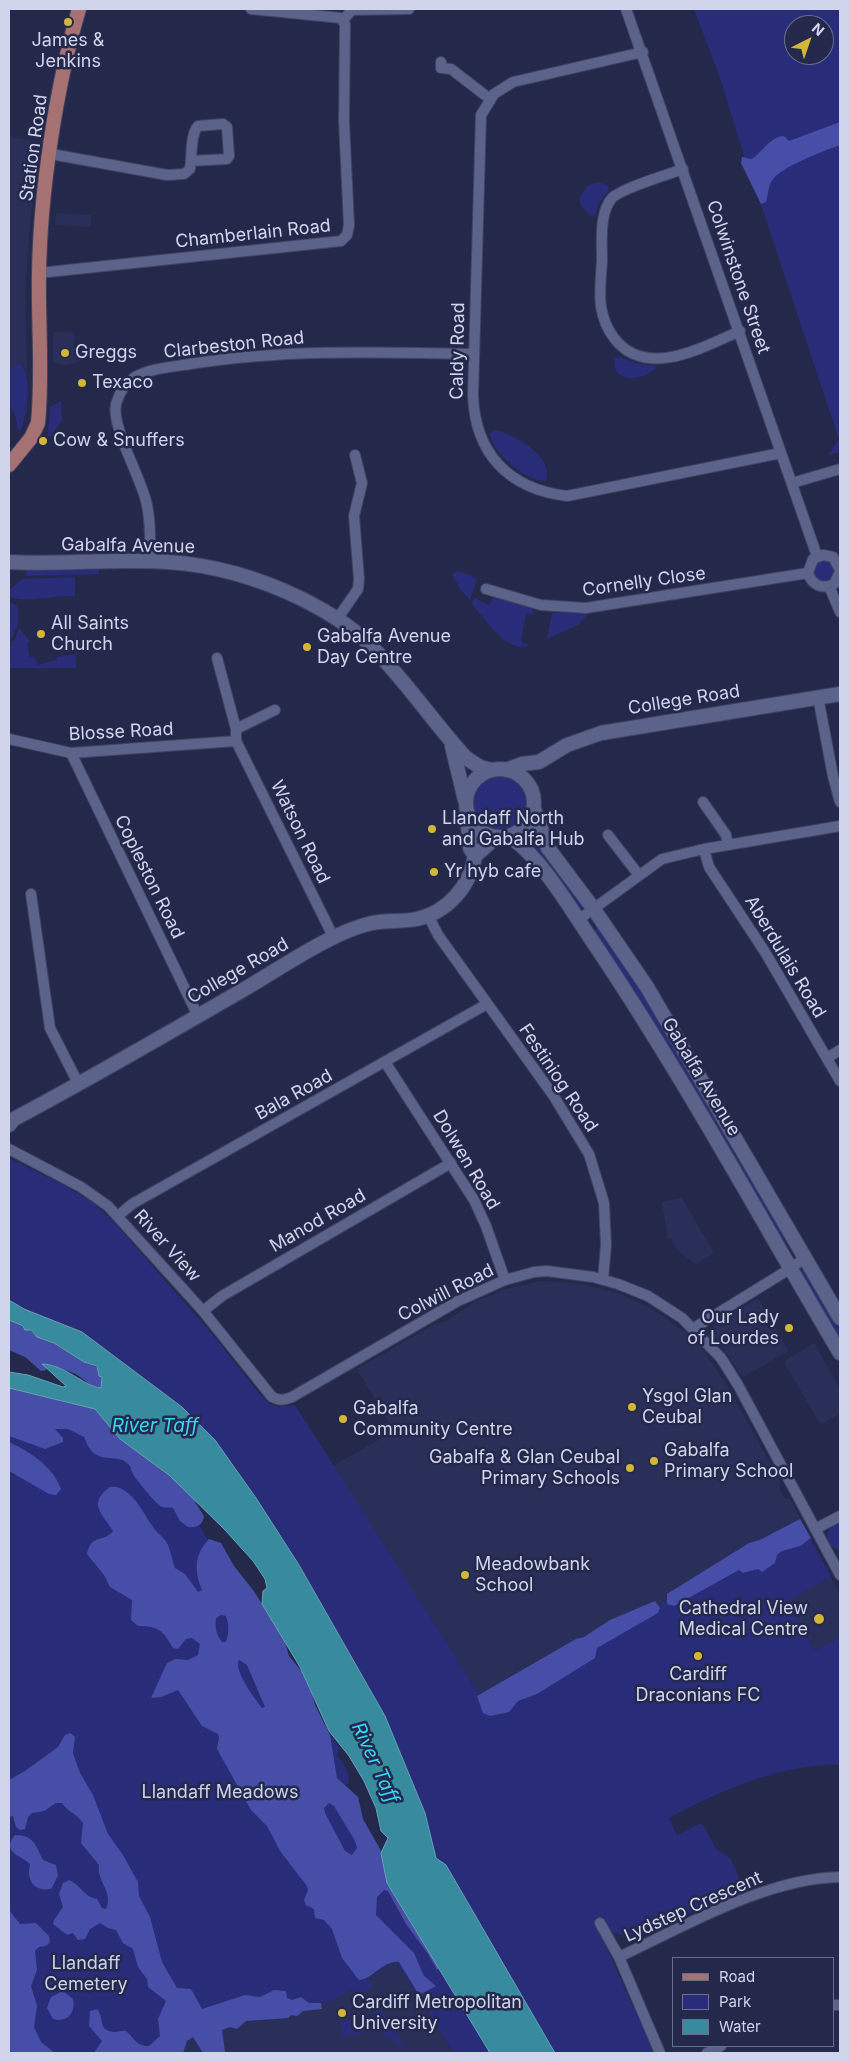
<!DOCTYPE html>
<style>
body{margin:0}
#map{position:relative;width:849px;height:2062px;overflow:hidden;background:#24294c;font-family:Inter,sans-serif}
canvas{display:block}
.frame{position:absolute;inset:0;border:10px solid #d0d5ec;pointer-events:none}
.legend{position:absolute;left:672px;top:1957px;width:162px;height:90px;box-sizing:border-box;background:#24294c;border:1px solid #696e8c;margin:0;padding:6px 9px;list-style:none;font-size:15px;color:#d0d5ec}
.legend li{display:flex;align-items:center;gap:10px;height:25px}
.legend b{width:25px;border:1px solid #696e8c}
.north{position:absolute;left:784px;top:15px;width:50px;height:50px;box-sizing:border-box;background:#24294c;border:1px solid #696e8c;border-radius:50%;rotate:41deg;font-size:14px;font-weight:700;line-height:20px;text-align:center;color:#d0d5ec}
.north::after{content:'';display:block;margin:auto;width:18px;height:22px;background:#d3b635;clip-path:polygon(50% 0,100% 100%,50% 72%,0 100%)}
</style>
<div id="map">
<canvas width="849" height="2062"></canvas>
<div class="frame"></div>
<ul class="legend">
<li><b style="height:6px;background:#a67172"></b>Road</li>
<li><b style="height:14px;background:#292c79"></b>Park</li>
<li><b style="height:14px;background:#388b9e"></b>Water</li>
</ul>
<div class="north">N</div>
</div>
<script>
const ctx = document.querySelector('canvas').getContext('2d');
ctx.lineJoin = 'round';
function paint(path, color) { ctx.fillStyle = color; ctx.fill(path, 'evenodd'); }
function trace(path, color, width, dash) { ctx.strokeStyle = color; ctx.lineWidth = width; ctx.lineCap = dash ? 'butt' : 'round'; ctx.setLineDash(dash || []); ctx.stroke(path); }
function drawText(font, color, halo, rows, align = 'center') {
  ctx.font = font + ' Inter,sans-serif'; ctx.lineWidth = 5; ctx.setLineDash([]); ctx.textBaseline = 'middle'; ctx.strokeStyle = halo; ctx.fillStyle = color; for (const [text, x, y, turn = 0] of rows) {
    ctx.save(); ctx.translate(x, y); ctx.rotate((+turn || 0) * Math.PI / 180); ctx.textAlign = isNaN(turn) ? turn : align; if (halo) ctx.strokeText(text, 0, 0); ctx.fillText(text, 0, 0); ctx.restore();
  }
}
paint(new Path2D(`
 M9 137 42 142 36 163 29 236 25 298 27 370 21 363 11 370 9 365Z
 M56 213 91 215V227L55 225Z
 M72 331 76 339 74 340V347L81 361 66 365 53 363V332Z
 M682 1198 714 1253 696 1264 676 1249 671 1239H668L662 1202Z
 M540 1281 576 1283 618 1293 654 1310 687 1334 703 1350 725 1382 780 1481 779 1489 784 1498 790 1499 803 1524 484 1702 333 1466 394 1431 357 1369 437 1323 445 1322 475 1302 503 1290Z
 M758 1298 789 1351 743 1377 714 1336V1327L719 1322Z
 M814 1343 840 1389V1413L824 1423 819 1422 785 1364 786 1360Z
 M831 1577 840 1595V1637L815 1651 787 1600Z
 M396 1960 454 2053H181L194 2021 368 1977Z`), '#2a2f59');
paint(new Path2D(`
 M694 9H840V452L828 455 839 439 761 204 744 166 747 165 719 75ZM794 25H824V55H794Z
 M598 182 607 185 610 189 599 202 595 215 591 217 580 204V197L588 185Z
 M618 357 639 364 655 366 656 368C644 381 610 385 615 358Z
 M21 363C32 377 28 416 20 431H18L15 414 9 405V365L11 369Z
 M61 401 62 421 50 437 48 435 50 407Z
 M495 430C514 434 555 457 546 481 528 483 491 452 490 433Z
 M814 571a10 10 0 1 1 20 0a10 10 0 1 1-20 0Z
 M99 568V574L26 576V569Z
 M458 571 477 578 470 600 460 589 452 574Z
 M75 577V596C53 595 30 603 9 597V590L22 579Z
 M498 597 532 608 534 614 526 613 521 642 529 644 528 646C504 652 486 619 472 604L474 598 489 605 493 598Z
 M9 602 16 605C20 614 18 634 9 640Z
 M74 603 76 668H9V644L15 640 19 628 30 642 27 644 30 657 35 656 37 665 57 660 56 657 77 654Z
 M590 611 578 625 547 639 552 613Z
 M471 803a28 28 0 1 1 56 0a28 28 0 1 1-56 0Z
 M538 835 583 906 581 908 577 909 527 844Z
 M600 926 651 1003 788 1236 780 1241 592 932Z
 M9 1158 66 1186 93 1203 112 1220 213 1335 257 1391 269 1404 279 1407 295 1405 484 1702 803 1524 831 1577 787 1601 815 1651 840 1637V1765C782 1763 719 1791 669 1818L677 1835 699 1824 703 1825 716 1849 731 1859 744 1889 632 1938 616 1933 614 1934 603 1917 597 1919 596 1924 654 2053H555L446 1865 436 1858 425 1813 340 1637 299 1565 235 1467 182 1407 82 1332 24 1309 9 1300Z
 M803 1269 807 1270 840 1327V1346L799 1274Z
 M9 1388 169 1475 255 1618 340 1749 337 1755C343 1763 350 1772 349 1783L342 1787 387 1883 490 2053H454L396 1960 368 1977 373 1986 357 1996 353 1989 326 2004 324 2001 318 2005 194 2021 181 2053H13L9 2048Z
 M840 1520V1551L831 1546 827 1536 831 1525Z
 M380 1994 385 1998 377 2003 404 2046 395 2044 390 2037 379 2038 385 2034 369 2003 362 2005Z
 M356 2016 350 2021 356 2031 363 2028 365 2033 335 2038 342 2035 340 2020 332 2021 339 2017 343 2023Z`), '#292c79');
paint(new Path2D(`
 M840 122V145C824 151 779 167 771 182 768 188 768 196 766 202L761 204 741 163 742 157C745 157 748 159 751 159 758 158 769 136 784 136L789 141Z
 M9 1320 30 1330 37 1337 54 1343 84 1362 97 1367 99 1376 102 1377 101 1388 92 1386 76 1374 48 1364 46 1370 41 1371 25 1357 9 1350Z
 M9 1385 93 1405 195 1496V1502L204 1516C203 1525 197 1528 188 1527L180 1521 173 1508C169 1507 165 1508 162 1507 156 1504 135 1479 132 1472 130 1469 132 1468 129 1465 117 1450 95 1470 84 1437L68 1429H55L63 1438V1442L45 1449 9 1436Z
 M9 1442C30 1452 53 1466 61 1489L56 1495 49 1494 9 1471Z
 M110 1487C131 1484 144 1515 153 1527 158 1534 165 1538 168 1545 171 1552 172 1560 175 1568L185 1574 198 1592 202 1590C194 1570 194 1555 209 1539L221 1543 234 1566 253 1590 284 1638 289 1656 308 1679 315 1705 330 1735 337 1778 358 1797 363 1819 445 1964 437 1970 428 1954 406 1924 388 1891 384 1890 377 1897 376 1915 414 1953 424 1976 436 1986 419 1995 399 1962C383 1960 372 1980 359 1980L342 1958 332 1929 324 1920 315 1918 314 1909 306 1905 304 1900 308 1890 307 1886 280 1851 267 1826 251 1810 217 1749 219 1738 218 1734 202 1726 178 1690 161 1697 151 1698 167 1663 175 1659 188 1660 198 1655 200 1644 192 1638 186 1639 178 1649 173 1648C163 1631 160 1626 138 1626L131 1620 132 1600 110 1587 104 1575 87 1554C91 1533 104 1543 113 1531 102 1513 87 1504 110 1487ZM221 1615 226 1616C229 1625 229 1633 226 1642H222C216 1634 215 1628 216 1618ZM239 1660 247 1665 265 1707 262 1708C255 1699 233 1670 239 1660ZM329 1803 334 1806 355 1841 357 1848 352 1855 345 1851 325 1813 324 1808Z
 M800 1519 811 1538 800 1546 782 1551 777 1555 775 1563 762 1572 758 1569 743 1573 739 1570 674 1606 667 1604V1594L749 1543 760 1540Z
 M655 1601 660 1608 658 1613 597 1648 595 1658 537 1694 518 1701 509 1712 490 1716 483 1713 477 1696 576 1639 584 1637 610 1620Z
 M70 1733 75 1737 73 1753 80 1773 93 1795 108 1834 123 1855 138 1882 139 1896 150 1917 162 1962 177 1988 191 1989 202 2009 245 1995 260 1997 274 1990 286 1991 287 1998 292 2000 301 1997 309 2003H321L322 2009 303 2011 297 2016 291 2015 288 2018 246 2021 237 2029 230 2027 222 2030 225 2052 223 2053H203L193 2037 187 2041 183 2053H94L102 2041 89 2026 90 2011 97 2009C105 2019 97 2030 114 2032 118 2032 122 2030 126 2031 135 2039 136 2046 149 2046L160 2036 158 2019 166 2001 148 1987 147 1979 138 1967 133 1949 123 1943 116 1930 108 1928 100 1923 90 1929 85 1939 78 1940 73 1933 67 1935 53 1924 54 1920 63 1907 59 1894 63 1883 69 1880C81 1885 84 1897 97 1899L102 1908 106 1909C114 1892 96 1881 99 1865L81 1843 83 1823C77 1814 68 1812 62 1803H56L44 1811 32 1813 28 1817 25 1829 20 1830 16 1827 13 1816 9 1817V1780L25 1771 58 1747 65 1735Z
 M15 1835C35 1835 36 1847 43 1860L56 1865 58 1876 51 1889C34 1892 26 1880 30 1864 23 1856 0 1853 15 1835Z
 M9 1910 20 1924 36 1923 49 1936 50 1942 46 1946 39 1947 35 1951 37 1970 31 1986 37 2006 34 2027 41 2042 54 2052 77 2053H9Z
 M63 1991 73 1999C76 2013 67 2023 53 2019L47 2008 51 1997Z`), '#464ea7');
const water = new Path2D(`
 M9 1300 24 1309 82 1332 182 1407 215 1440 256 1498 299 1565 385 1716 425 1813 436 1858 446 1865 555 2053H490L387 1883 381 1853 388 1838 381 1831 376 1808 364 1781 349 1756 329 1731 300 1667 262 1604 263 1591 267 1588 265 1579 253 1561 225 1530 169 1475 120 1439 95 1409 9 1388V1372L28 1375 63 1387 66 1386 42 1364C64 1364 85 1387 101 1388L102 1377 99 1376 97 1366 84 1362 54 1343 37 1337 31 1330H25L23 1326 9 1320Z`);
paint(water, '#388b9e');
trace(water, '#66a1b5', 1);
const minor = new Path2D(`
 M626 9 817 556
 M343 20 352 10 409 9
 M643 52 513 82 494 94 481 115 473 395C475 454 509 489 567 496L781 453
 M441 62V68L451 69 490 99
 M51 154 167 175 184 174 190 169C192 157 190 135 198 126L223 124 227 127 229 156 227 159 191 161
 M683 169C667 175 622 188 612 198 599 213 602 242 602 261 601 276 599 292 601 307 603 318 607 329 614 338 646 380 703 347 740 331
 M39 273 341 241 347 235 349 225 344 121 345 24 341 18 251 9
 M792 483 840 469
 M150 562C150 542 151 520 146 501 140 476 111 426 116 404 119 393 126 383 135 377 151 368 173 367 190 364 284 349 380 352 474 354
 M840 570 833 557 823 555 813 559 808 573C812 585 822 590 834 584L840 572
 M829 586 840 612
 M486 589 541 605 586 608 808 573
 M338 618 358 589 359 579 354 516 362 483 355 455
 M217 658 236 729V741L334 938
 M818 697 833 776 840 802
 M236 729 275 710
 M9 739 71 753 236 741
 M71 753 198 1016
 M703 802 726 835 728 845
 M608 835 638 874
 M704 849 709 867 765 952 840 1081
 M31 894 50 1028 79 1085
 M428 915 438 935 553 1095 589 1154 604 1203 606 1245 603 1279
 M578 920 662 859 704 849 840 826
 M827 1058 840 1050
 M385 1062 474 1200 486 1226 505 1280
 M9 1149 81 1187 108 1206 203 1311 272 1397C280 1401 284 1400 292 1397L458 1301 505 1280 534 1272 547 1271 593 1277 618 1284 648 1296 682 1318 721 1358 738 1385 840 1575
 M118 1216 132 1204 487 1004
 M203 1311 222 1296 451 1163
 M694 1328 788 1270 805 1258
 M815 1529 840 1516
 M600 1923 619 1957 660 2053
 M619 1957C685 1926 767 1878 840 1877
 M833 2005H840
 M707 2053 721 2046`);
const tertiary = new Path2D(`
 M9 562C62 565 115 558 168 562 215 565 259 578 302 599 326 611 348 624 368 643 404 678 432 721 466 758L480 767 491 770
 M452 746 465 800
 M466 803a34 34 0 1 1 68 0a34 34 0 1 1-68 0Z
 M506 770 522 764 539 762 567 745 601 733 840 694
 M534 809 548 848 593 908 647 987 840 1318
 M509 837C536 851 571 909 589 936 680 1070 757 1213 840 1353
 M475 856 495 838
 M9 1125 14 1119C93 1077 170 1032 248 987 284 966 332 932 372 923 387 920 402 922 417 919 448 912 470 886 475 856L470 848 467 814`);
const primary = new Path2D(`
 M9 465 31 438 38 423C43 374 38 324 39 275 40 193 56 87 79 9`);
trace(minor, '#404362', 12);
trace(tertiary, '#404362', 16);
trace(primary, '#404362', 16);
trace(minor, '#5b638b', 10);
trace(tertiary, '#5b638b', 14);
trace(primary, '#a67172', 14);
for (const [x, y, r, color] of [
 [68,22,5,"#d3b635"],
 [65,353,5,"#d3b635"],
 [82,383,5,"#d3b635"],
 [43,441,5,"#d3b635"],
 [41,634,5,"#d3b635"],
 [307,647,5,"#d3b635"],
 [432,829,5,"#d3b635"],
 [434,872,5,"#d3b635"],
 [789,1328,5,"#d3b635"],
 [632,1407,5,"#d3b635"],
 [343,1419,5,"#d3b635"],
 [654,1461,5,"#d3b635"],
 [630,1468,5,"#d3b635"],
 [465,1575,5,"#d3b635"],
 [819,1619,6,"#d3b635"],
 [698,1656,5,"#d3b635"],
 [342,2013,5,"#d3b635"]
]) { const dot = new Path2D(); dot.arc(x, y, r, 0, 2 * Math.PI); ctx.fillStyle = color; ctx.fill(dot); trace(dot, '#24294c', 2); }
drawText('18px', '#d0d5ec', '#24294c', [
 ["James &",68,41,"center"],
 ["Jenkins",68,62,"center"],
 ["Greggs",75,353],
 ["Texaco",92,383],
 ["Cow & Snuffers",53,441],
 ["All Saints",51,624],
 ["Church",51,645],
 ["Gabalfa Avenue",317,637],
 ["Day Centre",317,658],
 ["Llandaff North",442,819],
 ["and Gabalfa Hub",442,840],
 ["Yr hyb cafe",444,872],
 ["Our Lady",779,1318,"right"],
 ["of Lourdes",779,1339,"right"],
 ["Ysgol Glan",642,1397],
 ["Ceubal",642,1418],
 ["Gabalfa",353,1409],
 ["Community Centre",353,1430],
 ["Gabalfa",664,1451],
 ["Primary School",664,1472],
 ["Gabalfa & Glan Ceubal",620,1458,"right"],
 ["Primary Schools",620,1479,"right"],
 ["Meadowbank",475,1565],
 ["School",475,1586],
 ["Cathedral View",808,1609,"right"],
 ["Medical Centre",808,1630,"right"],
 ["Cardiff",698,1675,"center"],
 ["Draconians FC",698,1696,"center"],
 ["Cardiff Metropolitan",352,2003],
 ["University",352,2024]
], 'left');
drawText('18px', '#d0d5ec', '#24294c', [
 ["Station Road",34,148,-82],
 ["Chamberlain Road",253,234,-6],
 ["Colwinstone Street",738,277,71],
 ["Clarbeston Road",234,345,-6],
 ["Caldy Road",458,351,-89],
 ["Gabalfa Avenue",128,546,1],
 ["Cornelly Close",644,582,-8],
 ["College Road",684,700,-9],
 ["Blosse Road",121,732,-3],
 ["Watson Road",300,832,64],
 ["Copleston Road",149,877,64],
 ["Aberdulais Road",785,957,59],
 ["College Road",238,971,-30],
 ["Gabalfa Avenue",701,1077,59],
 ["Festiniog Road",558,1078,56],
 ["Bala Road",294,1095,-29],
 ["Dolwen Road",466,1160,59],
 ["Manod Road",318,1221,-30],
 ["River View",167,1246,48],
 ["Colwill Road",446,1293,-27],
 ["Lydstep Crescent",693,1907,-24]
]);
drawText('18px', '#ccd2ea', '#24294c', [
 ["Llandaff Meadows",220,1793],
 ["Llandaff",86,1964],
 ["Cemetery",86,1985]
]);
drawText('italic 19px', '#31d9fb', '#24294c', [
 ["River Taff",155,1426],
 ["River Taff",375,1763,65]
]);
</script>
